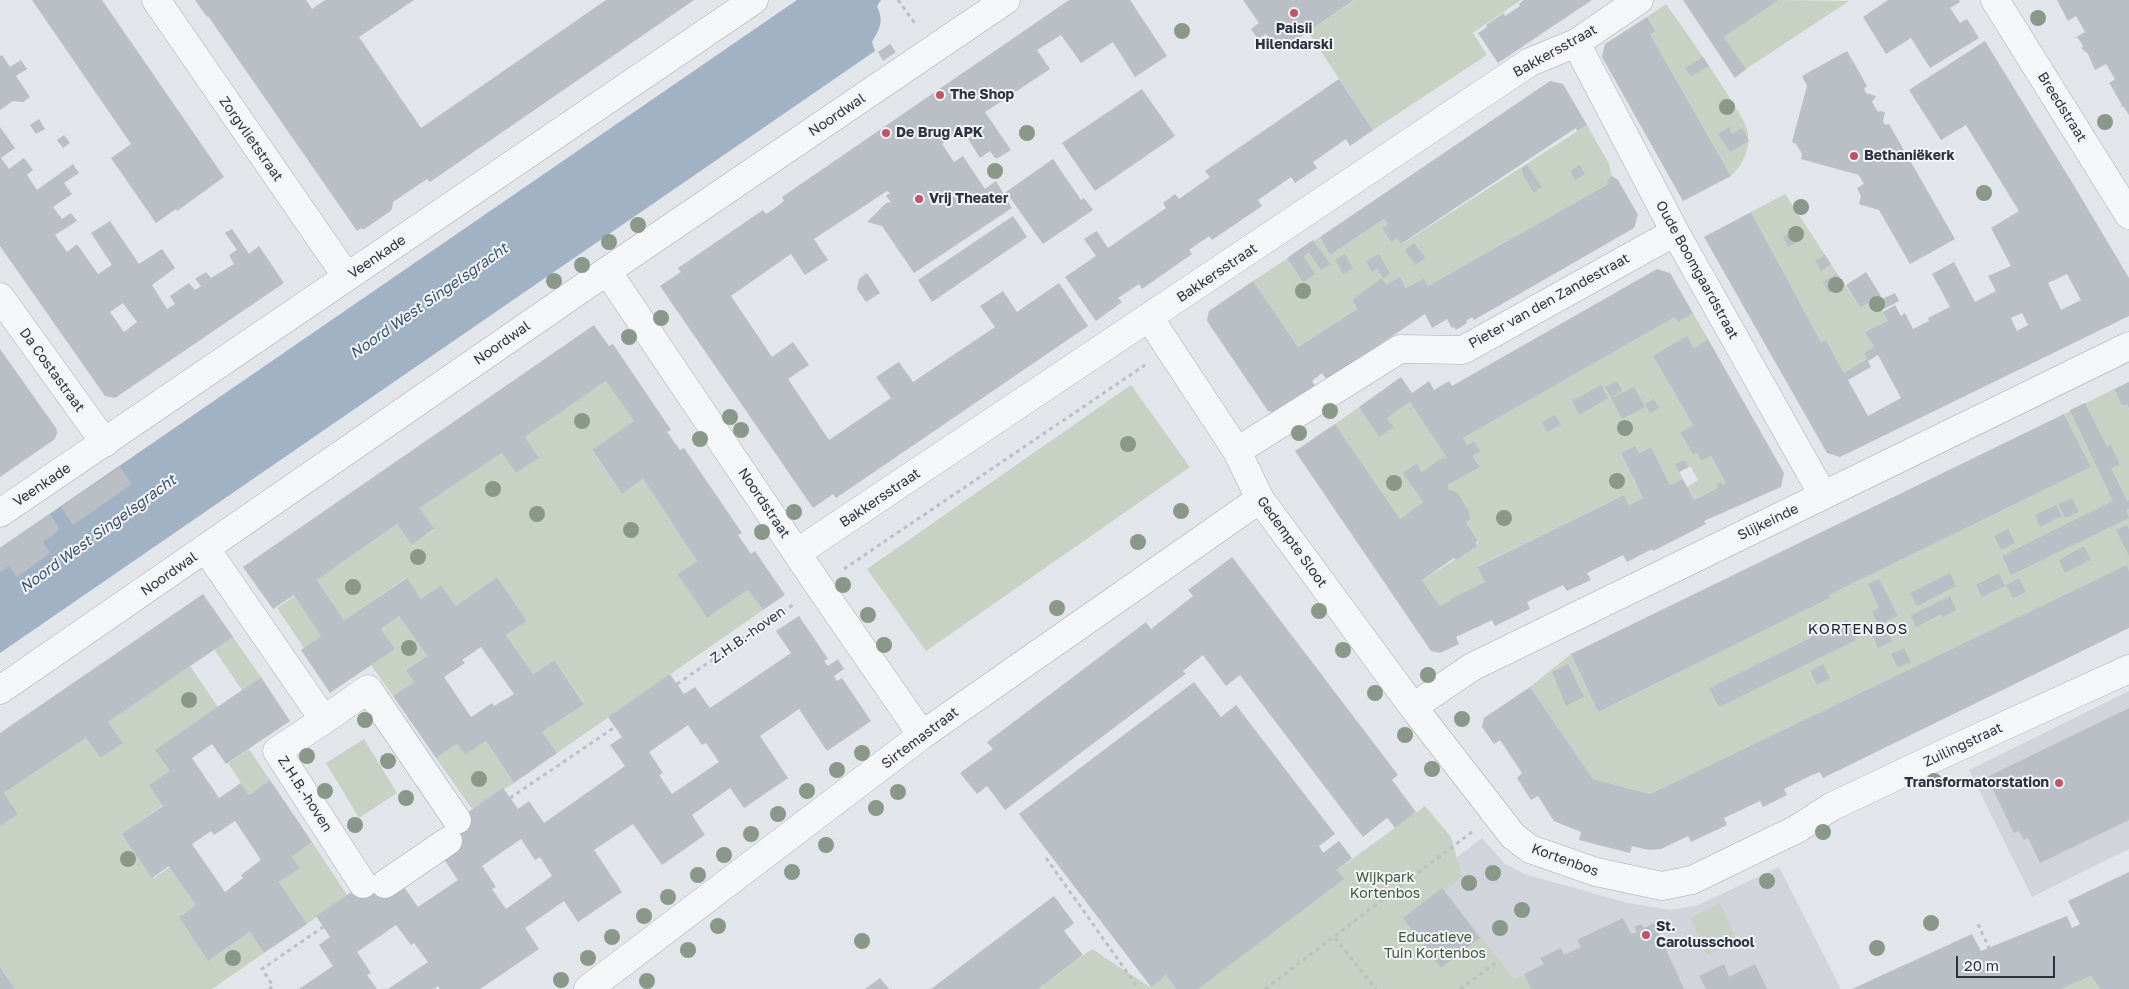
<!DOCTYPE html>
<meta charset="utf-8">
<style>
body{margin:0}
#map{position:relative;width:2129px;height:989px;overflow:hidden;background:#e2e5e9;font-family:"Golos Text",sans-serif}
canvas{display:block}
.scale{position:absolute;left:1956px;top:956px;width:99px;height:22px;box-sizing:border-box;border:2px solid #2c333f;border-top:0;padding-left:6px;font-size:15px;line-height:18px;white-space:nowrap;color:#2c333f;-webkit-text-stroke:4px #f2f4f7;paint-order:stroke}
</style>
<div id="map">
<canvas width="2129" height="989"></canvas>
<div class="scale">20 m</div>
</div>
<script>
const ctx = document.querySelector('canvas').getContext('2d');
ctx.lineJoin = 'round';
function paint(path, color) { ctx.fillStyle = color; ctx.fill(path, 'evenodd'); }
function trace(path, color, width, dash) { ctx.strokeStyle = color; ctx.lineWidth = width; ctx.lineCap = dash ? 'butt' : 'round'; ctx.setLineDash(dash || []); ctx.stroke(path); }
function drawText(font, color, halo, rows, align = 'center') {
  ctx.font = font + ' "Golos Text",sans-serif'; ctx.lineWidth = 4; ctx.setLineDash([]); ctx.textBaseline = 'middle'; ctx.strokeStyle = halo; ctx.fillStyle = color; for (const [text, x, y, turn = 0] of rows) {
    ctx.save(); ctx.translate(x, y); ctx.rotate((+turn || 0) * Math.PI / 180); ctx.textAlign = isNaN(turn) ? turn : align; if (halo) ctx.strokeText(text, 0, 0); ctx.fillText(text, 0, 0); ctx.restore();
  }
}
paint(new Path2D(`
 M2129 691V849L2032 897 1969 770Z
 M1482 838 1505 864 1524 874 1628 903 1671 910 1698 905 1779 867 1841 989H1531L1524 974 1514 979 1498 961 1421 885Z`), '#d1d4db');
paint(new Path2D(`
 M1355 0H1521L1473 33 1487 55 1373 130 1308 32Z
 M1779 0 1849 1 1746 69 1724 37Z
 M1666 4C1689 36 1712 69 1733 103 1738 113 1747 123 1748 135 1750 151 1742 165 1731 176L1650 34 1656 30 1647 17Z
 M1587 125 1609 164 1612 176 1608 181V184L1428 286 1424 278 1406 288 1400 277 1386 284 1382 279 1352 300 1357 309 1298 347 1253 281 1320 237 1330 255 1384 219 1388 224 1382 228 1390 241 1397 238 1402 244Z
 M1785 194 1860 308 1877 299 1888 321 1866 332 1874 347 1864 353 1867 359 1844 373 1826 340 1821 342 1751 212Z
 M1693 313 1708 339 1694 348 1687 337 1653 356 1693 425 1680 434 1693 455 1697 453 1701 461 1711 456 1726 483 1723 485 1721 482 1716 484 1718 488 1694 500 1687 487 1698 480 1691 467H1689L1684 460 1675 464 1683 479 1670 485 1651 447 1639 453 1635 446 1621 453 1643 498 1629 505 1624 495 1478 566 1485 582 1450 599V601L1440 606 1422 580 1477 546 1478 541 1466 522 1470 520C1469 506 1461 494 1448 489V485L1480 467 1473 456 1481 451 1474 441 1467 445 1463 438 1675 317 1678 321Z
 M606 381 634 421 592 451 622 494 643 479 697 561 677 574 707 618 748 590 763 610 557 753 542 732 584 703 554 660 533 674 506 635 527 621 497 577 456 606 441 585 421 599 406 578 344 620 317 580 397 524 412 545 434 530 420 508 502 453 516 473 538 458 525 437Z
 M1131 385 1190 467 926 651 867 569Z
 M2114 389 2122 406 2127 404 2129 410V571L2127 566 1650 794 1593 779 1530 687 1571 654 1598 712 1830 598 1829 595 2091 467 2064 414Z
 M1410 402 1447 458 1422 472 1417 463 1404 473 1423 502 1400 519 1335 424 1359 407 1379 436 1394 427 1387 418Z
 M296 595 323 635 304 648 277 608Z
 M399 616 427 656 406 670 414 682 393 696 371 665 395 649 381 629Z
 M233 637 261 677 242 690 214 649Z
 M190 666 218 707 172 770 163 805 123 834 154 878 174 864 200 903 181 915 211 959 252 931 264 953 212 989H15L0 966V826L18 814 4 793 86 738 100 758 122 742 108 722Z
 M364 739 397 793 359 818 326 763Z
 M486 741 514 783 472 809 436 758 457 744 465 755Z
 M249 749 270 780 249 795 228 763Z
 M1425 806 1451 837 1462 877 1445 891 1514 979 1524 974 1531 989H1198L1337 870Z
 M312 842 347 895 307 924 279 882 299 868 292 857Z
 M1720 903 1737 940 1707 955 1690 918Z
 M1092 949 1150 987 1166 975 1176 989H1038Z
 M2091 976 2100 989H2061Z`), '#c8d2c4');
paint(new Path2D(`
 M797 0H881L877 6C884 22 880 28 872 42L875 51 0 653V548Z`), '#a1b2c5');
paint(new Path2D(`
 M32 0H102L224 177 177 211 176 209 156 223 111 158 131 144Z
 M195 0H306L312 9 325 0H414L359 37 421 128 606 0H694L430 182 427 179 393 202 392 209 389 212 363 230 362 228 357 231 208 16 207 17Z
 M1069 0H1130L1167 56 1135 77 1113 42 1081 63 1061 35 1037 50 1050 69 985 112 1011 150 998 158H995L990 151 980 158 968 139 972 136 966 128 942 144 954 162 963 156 985 189 996 181 1012 208 914 273 882 226 867 222 886 203 891 202 886 196 890 193 887 191 814 239 828 260 805 275 791 254 731 296 772 357 793 342 809 365 788 379 829 440 891 398 876 377 899 362 913 382 995 327 980 306 1003 291 1017 312 1059 283 1088 326 836 498 833 494 813 508 660 286 681 272 678 268 700 253 763 210 766 214 775 208 784 201 782 197Z
 M1243 0H1354L1279 52 1266 34 1258 39 1251 29 1259 23Z
 M1524 0H1592L1498 63 1478 33 1487 27 1486 25 1504 13 1505 16 1520 6 1519 4Z
 M1683 0H1779L1724 37 1746 69 1735 78Z
 M1888 0H1959L1960 2 1950 8 1960 23 1967 19 1979 38 1930 68 1911 38 1886 54 1863 17Z
 M2057 0H2129V115L2123 106 2119 108 2122 105 2110 84H2108L2115 79 2106 64 2095 70 2088 54 2081 48 2083 46 2078 38H2075L2085 32 2076 16 2068 21Z
 M1647 17 1656 31 1650 34 1731 176 1683 201 1602 57 1605 44Z
 M1985 41 2070 179 2129 278V316L1840 457 1827 453 1704 237 1751 212 1821 342 1826 340 1844 373 1867 359 1864 353 1874 347 1865 332 1888 321 1883 312 1895 305 1901 316 1905 313 1913 329 1929 321 1928 318 1950 307 1932 274 1954 262 1975 302 1996 291 1988 276 2011 266 1991 228 2019 211 1966 125 1941 140 1909 90ZM2067 274 2081 300 2061 310 2048 283ZM2022 313 2028 325 2017 331 2011 318ZM1878 355 1901 398 1868 416 1848 380 1871 367 1868 361Z
 M890 44 896 52 883 61 878 52Z
 M1847 51 1867 86 1864 88 1866 93 1876 96 1872 102 1878 112 1880 111 1885 112 1883 121 1885 125 1889 124 1955 239 1910 264 1879 210 1859 204 1861 196 1857 188 1864 184 1859 175 1801 159 1802 154 1796 144 1792 142 1807 86 1802 76Z
 M2 55 10 67 21 60 27 69 16 76 30 97 23 102 13 101 0 110V56Z
 M1703 57 1709 66 1691 76 1685 68Z
 M1339 79 1373 130 1350 146 1346 139 1313 162 1317 168 1295 183 1291 177 1281 184 1258 200 1262 206 1212 240 1209 236 1189 250 1192 254 1142 289 1139 284 1118 298 1122 302 1096 321 1065 277 1096 256 1084 239 1097 231 1108 248 1166 208 1163 203 1175 194 1179 199 1210 177 1205 171Z
 M1550 81 1563 84 1587 125 1577 131 1576 128 1401 244 1397 238 1391 242 1382 228 1388 224 1384 219 1330 255 1320 237Z
 M1142 89 1175 136 1095 191 1062 143Z
 M39 119 45 129 36 134 30 125Z
 M0 127 15 148 1 158 9 169 24 158 33 170 27 175 37 190 73 164 79 173 64 183 72 194 53 207 62 219 71 213 77 221 55 235 67 252 77 244 98 274 112 265 91 233 110 221 139 264 162 249 175 268 152 285 167 309 175 304 170 296 189 283 195 290 201 286 195 279 206 272 211 278 234 264 229 255 237 250 225 233 232 229 249 254 259 246 284 283 115 398 105 396 0 246ZM123 303 137 322 124 332 110 312Z
 M1729 127 1732 134 1742 128 1749 141 1730 152 1718 134Z
 M64 135 70 143 63 148 57 140Z
 M1053 159 1081 200 1084 198 1093 210 1043 244 1006 192Z
 M1527 165 1542 187 1534 193 1523 175 1522 168Z
 M1580 165 1585 174 1575 180 1570 171Z
 M1612 176 1618 180 1638 215 1634 228 1474 320 1472 317 1466 321 1467 323 1456 330 1454 327 1452 328 1447 319 1432 328 1425 314 1327 380 1322 373 1312 381 1316 387 1277 413 1268 411 1207 321 1209 311 1253 281 1298 347 1357 309 1352 300 1382 278 1386 284 1400 277 1406 288 1424 278 1428 286 1608 184 1607 181Z
 M1013 216 1027 237 932 302 918 280Z
 M1797 230 1802 239 1788 247 1783 237Z
 M1313 240 1330 264 1321 270 1309 252 1303 256 1315 274 1303 282 1287 258Z
 M1414 243 1425 258 1415 265 1405 250Z
 M1345 254 1353 268 1343 274 1335 260Z
 M1379 254 1390 274 1383 278 1377 268 1372 272 1366 261Z
 M1825 255 1831 264 1821 271 1815 261Z
 M1657 269 1670 273 1693 313 1678 322 1675 317 1463 438 1467 445 1474 441 1481 451 1473 456 1480 467 1448 485V489L1458 493 1469 511 1470 520 1466 522 1478 541 1476 542 1477 546 1456 560 1454 558 1422 580 1440 606 1450 601V599L1485 582 1477 567 1624 495 1629 505 1643 498 1621 453 1635 446 1639 453 1651 447 1670 485 1683 479 1694 500 1718 488 1716 484 1721 482 1723 485 1726 483 1711 456 1701 461 1697 453 1693 455 1680 433 1693 425 1653 356 1687 336 1694 348 1708 339 1784 473 1781 487 1704 521 1706 524 1653 551 1652 549 1627 562 1623 555 1587 573 1591 580 1567 591 1563 585 1527 602 1530 609 1495 626 1492 620 1456 637 1459 644 1440 653 1431 651 1295 451 1335 424 1400 519 1423 502 1403 473 1417 463 1422 472 1442 458H1447L1410 402 1387 418 1394 427 1379 437 1359 407 1401 377 1412 393 1429 381 1434 390 1449 381 1452 386Z
 M1866 272 1881 296 1860 308 1846 285Z
 M867 273 880 293 866 302 857 289 859 279Z
 M1836 274 1844 284 1829 293 1823 282Z
 M1895 293 1899 301 1882 310 1878 301Z
 M594 325 609 346 613 344 671 430 667 432 680 450 684 448 742 533 738 535 751 554 755 551 785 595 763 610 748 590 707 618 677 574 697 561 643 479 622 494 592 450 634 421 606 381 525 437 539 458 516 473 502 453 420 508 434 529 412 545 397 524 317 580 344 620 407 578 421 599 441 585 456 606 497 577 527 621 506 635 533 674 554 660 584 704 542 732 557 753 514 783 486 741 465 755 457 744 436 758 393 696 414 682 406 670 427 656 399 616 381 629 395 649 330 693 301 650 321 636 294 595 273 609 243 567ZM481 647 514 694 494 706 492 703 471 717 444 677 465 663 462 660Z
 M0 349 56 428 57 433 55 439 0 477Z
 M1617 381 1622 391 1611 397 1605 387Z
 M2129 382V409L2127 404 2122 406 2114 389Z
 M1601 385 1608 398 1579 415 1572 401Z
 M1634 387 1645 407 1622 419 1611 398Z
 M1654 399 1659 408 1650 413 1645 404Z
 M2085 403 2107 447 2111 445 2120 465 2111 468 2127 501 2129 500V509L2126 510 2129 518 2011 575 2002 556 2113 501 2070 410Z
 M2064 414 2091 467 1829 595 1830 598 1598 712 1571 654Z
 M1555 415 1561 425 1547 432 1542 422Z
 M1684 460 1689 467 1679 472 1675 464Z
 M120 467 132 484 73 525 61 507Z
 M2072 498 2079 512 2065 518 2058 504Z
 M2056 505 2062 516 2040 527 2035 515Z
 M50 514 59 528 57 532 43 542 50 553 17 577 9 566 0 572V548Z
 M2127 525 2129 530V556L2116 530Z
 M2008 529 2015 543 2001 550 1994 536Z
 M2084 546 2091 560 2065 573 2059 560Z
 M1232 557 1398 775 1392 780 1416 812 1395 828 1387 818 1363 837 1240 675 1226 686 1203 655 1183 671 1186 674 1184 675 1005 810 987 786 977 794 960 773 993 749 987 742 1146 622 1151 629 1193 596 1188 590Z
 M2127 565 2129 571V628L1823 778 1820 772 1812 775 1784 789 1787 795 1763 807 1760 801 1724 818 1727 825 1691 842 1688 836 1661 849 1649 850 1632 846 1630 853 1579 840 1581 832 1554 821 1538 796 1531 800 1517 778 1522 773 1500 740 1494 744 1482 727 1484 718 1530 687 1593 779 1650 794Z
 M1950 573 1956 586 1917 606 1910 593Z
 M1999 573 2005 586 1982 597 1976 585Z
 M2019 578 2026 592 2013 598 2006 585Z
 M1879 579 1898 616 1878 625 1872 611 1879 608 1868 584Z
 M203 594 233 637 108 722 123 743 100 758 86 738 4 793 18 814 0 826V733Z
 M1950 596 1956 610 1943 617 1941 614 1916 627 1911 615Z
 M799 616 828 659 824 661 828 666 838 659 844 669 834 676 837 681 842 678 871 721 827 751 799 709 760 736 788 778 744 808 730 788 692 815 705 835 662 865 633 824 594 850 622 892 578 922 564 901 544 915 525 928 539 949 480 989H440L438 986 434 989H388L428 962 414 943 411 945 396 925 357 952 371 973 367 975 377 989H299L333 966 319 945 330 937 316 916 378 874 404 887 418 907 458 880 444 859 441 831 503 788 518 809 529 801 544 823 625 766 610 745 622 737 608 717 670 674 684 694 695 687 710 708 791 653 776 631ZM688 725 702 745 706 743 719 762 672 794 659 775 663 773 649 752ZM521 839 535 860 540 857 552 876 506 909 492 889 496 887 482 866Z
 M1847 620 1856 640 1719 707 1709 688Z
 M1886 627 1892 641 1878 648 1872 634Z
 M1904 648 1911 662 1898 668 1891 654Z
 M1568 664 1584 697 1566 706 1552 672Z
 M1823 664 1830 678 1817 685 1810 671Z
 M261 677 290 721 226 764 212 744 192 758 219 798 241 783 249 795 270 780 312 842 292 857 300 868 279 882 307 924 264 953 250 932 208 961 179 917 196 905 169 866 152 878 122 834 163 806 149 785 170 771 155 750ZM235 821 261 860 241 875 243 878 225 892 192 844 211 831 214 835Z
 M1194 682 1221 717 1236 705 1335 834 1319 846 1323 853 1339 841 1352 858 1337 870 1344 879 1198 989H1176L1166 975 1151 987 1019 814Z
 M2129 708V820L2040 863 2028 838 2024 840 2019 831 2014 833 1987 777Z
 M2129 872V989H2100L2091 976 2061 989H1852L1972 934 1981 951 2067 916 2072 928 2080 924 2068 901Z
 M1442 888 1480 938 1441 968 1403 918Z
 M1054 896 1074 923 1064 931 1083 955 1038 989H931Z
 M1623 918 1631 934 1637 932 1634 927 1641 924 1644 928 1654 923 1684 989H1531L1524 974 1544 964 1540 958 1561 948 1564 955 1581 947 1577 940Z
 M1724 964 1729 977 1755 964 1767 989H1706L1699 976Z
 M0 966 5 974 15 989H0Z
 M880 978 889 989H865Z`), '#babec5');
const street = new Path2D(`
 M156 0 347 277
 M1995 0 2129 215
 M1576 43 1675 232 1823 495
 M607 271 819 586 922 735
 M0 297 105 443
 M1150 319 1237 451 1260 499 1413 707 1513 836 1530 849 1596 872 1662 886 1692 880 1797 829 1831 807 1947 752 2129 669
 M1237 451 1400 349 1463 350 1675 232
 M0 513 754 0
 M206 549 324 720 368 689 457 820
 M798 552 1530 62 1576 43 1639 0
 M0 690 607 271 1006 0
 M1413 707 1472 667 2129 346
 M324 720 277 751 363 884
 M385 884 448 841
 M588 989 922 735 1260 499`);
trace(street, '#a8acb3', 29);
trace(new Path2D(`
 M898 0 916 25
 M844 569 1145 365
 M677 684 794 604
 M510 798 615 727
 M1046 858 1139 989
 M1978 924 1989 948
 M1335 938 1376 989
 M269 989 273 986 262 969 323 927
 M1265 989 1472 832
 M1460 989 1498 961`), '#bdbfc4', 3, [4, 4]);
trace(street, '#f5f6f8', 28);
ctx.fillStyle = '#899889';
for (const [x, y] of [
 [2038,18],
 [1182,31],
 [1727,107],
 [2105,122],
 [1027,133],
 [995,171],
 [1984,193],
 [1801,207],
 [638,225],
 [1796,234],
 [609,242],
 [582,265],
 [554,281],
 [1836,285],
 [1303,291],
 [1877,304],
 [661,318],
 [629,337],
 [1330,411],
 [730,417],
 [582,421],
 [1625,428],
 [741,430],
 [1299,433],
 [700,439],
 [1128,444],
 [1617,481],
 [1394,483],
 [493,489],
 [1181,511],
 [794,512],
 [537,514],
 [1504,518],
 [631,530],
 [762,532],
 [1138,542],
 [418,557],
 [843,585],
 [353,587],
 [1057,608],
 [1319,611],
 [868,615],
 [884,645],
 [409,648],
 [1343,650],
 [1428,675],
 [1375,693],
 [189,700],
 [1462,719],
 [365,720],
 [1405,735],
 [862,753],
 [307,756],
 [388,761],
 [1432,769],
 [837,770],
 [479,779],
 [1934,781],
 [325,791],
 [807,791],
 [898,792],
 [406,798],
 [876,808],
 [778,814],
 [355,825],
 [1823,832],
 [751,834],
 [826,845],
 [724,855],
 [128,859],
 [792,872],
 [1493,873],
 [698,875],
 [1767,881],
 [1469,883],
 [668,897],
 [1522,910],
 [644,916],
 [1931,923],
 [718,926],
 [1500,928],
 [612,937],
 [862,941],
 [1877,948],
 [688,950],
 [233,958],
 [588,958],
 [561,980],
 [647,981]
]) { ctx.beginPath(); ctx.arc(x, y, 8, 0, 2 * Math.PI); ctx.fill(); }
for (const [x, y, r, color] of [
 [1294,13,5,"#c05565"],
 [940,95,5,"#c05565"],
 [886,133,5,"#c05565"],
 [1854,156,5,"#c05565"],
 [919,199,5,"#c05565"],
 [2059,783,5,"#c05565"],
 [1646,935,5,"#c05565"]
]) { const dot = new Path2D(); dot.arc(x, y, r, 0, 2 * Math.PI); ctx.fillStyle = color; ctx.fill(dot); trace(dot, '#f2f4f7', 2); }
drawText('bold 14px', '#2c333f', '#f2f4f7', [
 ["Paisii",1294,29,"center"],
 ["Hilendarski",1294,45,"center"],
 ["The Shop",950,95],
 ["De Brug APK",896,133],
 ["Bethaniëkerk",1864,156],
 ["Vrij Theater",929,199],
 ["Transformatorstation",2049,783,"right"],
 ["St.",1656,927],
 ["Carolusschool",1656,943]
], 'left');
drawText('14px', '#2c333f', '#f2f4f7', [
 ["Bakkersstraat",1555,51,-29],
 ["Breedstraat",2062,107,58],
 ["Noordwal",837,115,-34],
 ["Zorgvlietstraat",251,139,55],
 ["Veenkade",377,257,-34],
 ["Oude Boomgaardstraat",1697,270,61],
 ["Bakkersstraat",1217,273,-34],
 ["Pieter van den Zandestraat",1549,301,-29],
 ["Noordwal",502,343,-35],
 ["Da Costastraat",52,370,54],
 ["Veenkade",42,485,-34],
 ["Bakkersstraat",880,498,-34],
 ["Noordstraat",764,503,56],
 ["Slijkeinde",1768,522,-26],
 ["Gedempte Sloot",1292,542,54],
 ["Noordwal",169,574,-35],
 ["Z.H.B.-hoven",748,635,-35],
 ["Sirtemastraat",920,738,-37],
 ["Zuilingstraat",1963,745,-25],
 ["Z.H.B.-hoven",305,794,57],
 ["Kortenbos",1565,860,20]
]);
drawText('14px', '#40593b', '#f2f4f7', [
 ["Wijkpark",1385,878],
 ["Kortenbos",1385,894],
 ["Educatieve",1435,938],
 ["Tuin Kortenbos",1435,954]
]);
drawText('italic 15px', '#3b526f', '#f2f4f7', [
 ["Noord West Singelsgracht",429,301,-35],
 ["Noord West Singelsgracht",98,534,-36]
]);
ctx.letterSpacing = '1px';
drawText('15px', '#1e2430', '#f2f4f7', [
 ["KORTENBOS",1858,629]
]);
ctx.letterSpacing = '0px';
</script>
